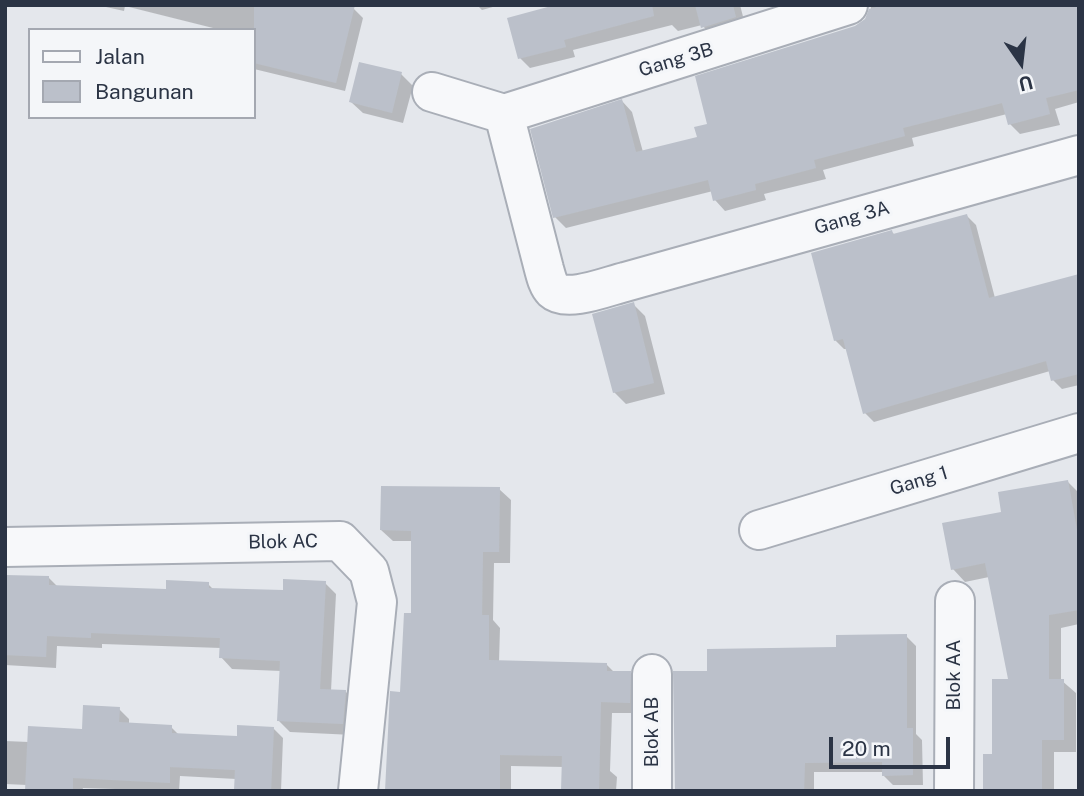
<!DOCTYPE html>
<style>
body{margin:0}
#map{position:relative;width:1084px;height:796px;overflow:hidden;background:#e4e7ec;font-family:"Public Sans",sans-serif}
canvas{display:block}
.frame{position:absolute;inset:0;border:7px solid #2b3445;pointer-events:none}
.legend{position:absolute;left:28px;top:28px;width:228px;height:91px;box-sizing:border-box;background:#f4f6f9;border:2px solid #a4a8b1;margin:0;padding:9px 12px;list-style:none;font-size:21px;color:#2b3445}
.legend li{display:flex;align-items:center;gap:14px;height:35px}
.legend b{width:35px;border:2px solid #a4a8b1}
.north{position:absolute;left:986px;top:28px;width:70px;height:70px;-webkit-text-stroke:5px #f4f6f9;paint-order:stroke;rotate:166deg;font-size:19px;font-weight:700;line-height:28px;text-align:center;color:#2b3445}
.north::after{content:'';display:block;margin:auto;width:24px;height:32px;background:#2b3445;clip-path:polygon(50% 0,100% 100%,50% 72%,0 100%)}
.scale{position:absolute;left:829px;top:737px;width:121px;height:32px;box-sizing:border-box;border:4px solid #2b3445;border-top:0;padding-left:9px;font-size:21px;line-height:24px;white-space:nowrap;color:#2b3445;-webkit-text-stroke:5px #f4f6f9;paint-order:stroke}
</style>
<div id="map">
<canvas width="1084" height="796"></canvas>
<div class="frame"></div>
<ul class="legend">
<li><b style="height:9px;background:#f7f8fa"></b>Jalan</li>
<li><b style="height:19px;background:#bbc0ca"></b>Bangunan</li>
</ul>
<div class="north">U</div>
<div class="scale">20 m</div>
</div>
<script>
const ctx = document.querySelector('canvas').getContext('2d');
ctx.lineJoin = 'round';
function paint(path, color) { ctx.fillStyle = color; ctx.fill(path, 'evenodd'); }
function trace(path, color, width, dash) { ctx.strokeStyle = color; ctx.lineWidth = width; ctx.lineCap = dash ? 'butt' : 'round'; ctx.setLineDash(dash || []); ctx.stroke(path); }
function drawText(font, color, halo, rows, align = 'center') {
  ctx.font = font + ' "Public Sans",sans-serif'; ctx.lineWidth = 6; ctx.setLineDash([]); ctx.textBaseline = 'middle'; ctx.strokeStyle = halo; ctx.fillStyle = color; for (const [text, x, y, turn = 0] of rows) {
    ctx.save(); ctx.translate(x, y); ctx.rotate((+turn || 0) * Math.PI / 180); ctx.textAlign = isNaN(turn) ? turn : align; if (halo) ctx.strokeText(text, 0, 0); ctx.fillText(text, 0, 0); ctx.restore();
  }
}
paint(new Path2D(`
 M97 5H289L354 9 363 18 345 91 254 69V30H221L125 6 124 11Z
 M477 5H500L482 10Z
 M557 5H740L746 28 714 38 702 25 678 31 672 25 573 50 575 57 530 68 520 58Z
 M871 5H1079V102L1055 109 1060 125 1020 134 1010 124 1007 114 912 138 914 146 823 170 826 179 764 194 766 200 725 211 715 200 713 191 566 228 555 217 622 101 632 112 643 152 699 138 709 125 866 20 871 11Z
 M401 74 413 86 403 123 363 113 351 102Z
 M967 216 976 225 995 298 1079 280V385L1062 389 1053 380 1050 371 874 422 865 413 847 349H844L835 340 892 232 895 235Z
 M633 304 645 316 665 394 626 404 614 392Z
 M1068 482 1079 493V624L1061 628V680L1076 693V752H1054V791H985L1010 681 989 577 965 582 953 569 1003 513Z
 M499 489 511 500 510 563H494L493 620 500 628 499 662 606 664 615 673H630L641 684V713H612L610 771 617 777 616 791H563L564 767 511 766V791H386L412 615 413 541H393L381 530Z
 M5 577 49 578 58 587 167 591 208 584 214 590 285 592 325 583 336 594 331 691H345L357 703 353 735 290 732 279 721 281 671 232 669 221 657V648L102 644V648L57 646 56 668 5 665Z
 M906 636 916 646V734L922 740 923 785H893L883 775V772H814V791H677L709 672Z
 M119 709 129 719V725L171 727 179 735 238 737 273 728 283 738 281 791H237L236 779 180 776 179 791 83 788 82 791H26L27 785 5 784V741L29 742 83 730Z`), '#0003');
paint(new Path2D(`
 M254 5H355L336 83 254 63Z
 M555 5H652L654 16 564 40 566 47 518 59 507 18Z
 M695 5H733L736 17 701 28Z
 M884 5H1079V90L1046 98 1050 114 1008 125 1002 103 903 128 905 136 814 160 816 168 755 184 756 190 713 201 708 180 553 218 530 129 622 99 636 152 697 137 694 127 707 124 695 76 855 26 865 19 869 9Z
 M359 62 402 72 392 113 349 102Z
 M967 214 989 298 1079 274V374L1051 381 1046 361 863 414 843 339 834 341 811 253 892 230 893 234Z
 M634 302 654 383 613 393 592 314Z
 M1068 480 1079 541V610L1049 615V679H1064V740H1042V791H983V754H992V679H1008L985 563 951 570 942 523 1001 512 998 492Z
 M381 486 500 487 499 552H483L482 615H489V660L607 663V671H631L630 703 601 702 599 791H561L562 756 500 755V791H385L390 691 400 692 404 613H411V531L380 530Z
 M5 575 49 576V585L166 589V580L209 582V588L283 590V579L326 581 320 689 346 690 343 724 277 721 280 661 219 658 220 638 91 633V638L47 636 46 657 5 655Z
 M907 634V728H913V775L882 776V762L805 763 804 791H675L673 671H707V649L836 647V635Z
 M83 705 120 707 119 722 172 725V733L237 736V725L274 727 271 791 234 790 235 770 170 767V783L73 778V791H25L28 726 82 729Z`), '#bbc0ca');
const minor = new Path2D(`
 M432 92 504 114 544 269C546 276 548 285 553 290 567 303 608 286 625 282L1079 155
 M504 114 848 5
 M759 530 1079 433
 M5 547 340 541 369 571 377 602 358 791
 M652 674V791
 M954 791 955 601`);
trace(minor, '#a9aeb7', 42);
trace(minor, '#f7f8fa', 38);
drawText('19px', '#2b3445', '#f4f6f9', [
 ["Gang 3B",676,60,-17],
 ["Gang 3A",852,218,-16],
 ["Gang 1",919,481,-17],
 ["Blok AC",283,542,-1],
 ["Blok AA",954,675,-90],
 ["Blok AB",652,732,-90]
]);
</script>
